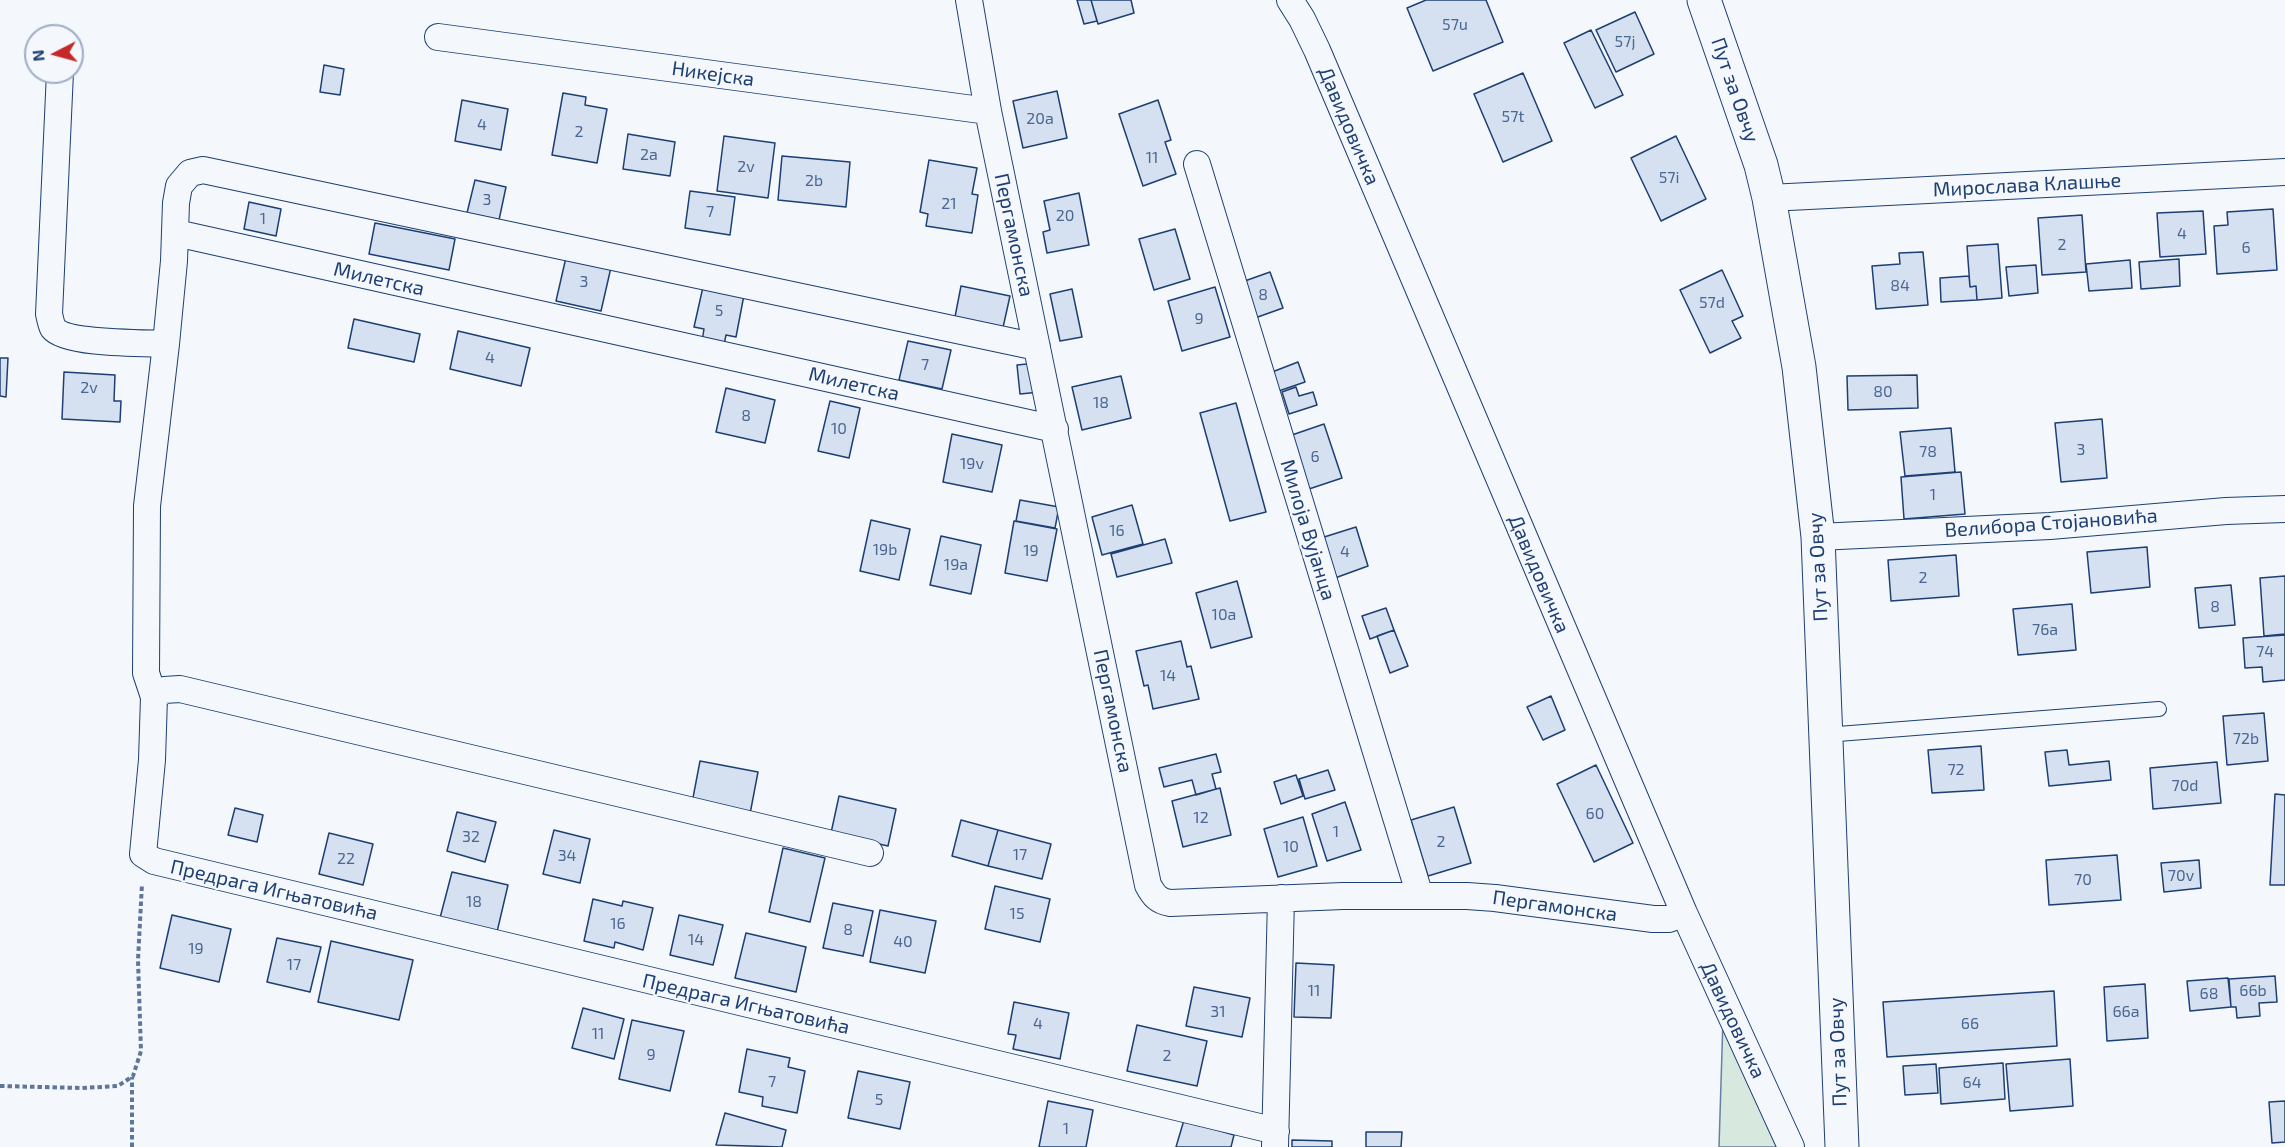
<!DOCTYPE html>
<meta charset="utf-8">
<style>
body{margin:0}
#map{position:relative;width:2285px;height:1147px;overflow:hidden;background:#f4f7fb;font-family:"Exo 2",sans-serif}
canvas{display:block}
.north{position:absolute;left:24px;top:24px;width:60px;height:60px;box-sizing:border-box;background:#f4f7fb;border:2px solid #9eadc5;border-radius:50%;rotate:264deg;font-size:16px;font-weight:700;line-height:24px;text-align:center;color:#1d3f73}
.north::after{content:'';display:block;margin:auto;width:21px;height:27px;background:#c62828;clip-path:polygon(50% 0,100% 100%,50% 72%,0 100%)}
</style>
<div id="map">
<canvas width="2285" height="1147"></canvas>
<div class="north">N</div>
</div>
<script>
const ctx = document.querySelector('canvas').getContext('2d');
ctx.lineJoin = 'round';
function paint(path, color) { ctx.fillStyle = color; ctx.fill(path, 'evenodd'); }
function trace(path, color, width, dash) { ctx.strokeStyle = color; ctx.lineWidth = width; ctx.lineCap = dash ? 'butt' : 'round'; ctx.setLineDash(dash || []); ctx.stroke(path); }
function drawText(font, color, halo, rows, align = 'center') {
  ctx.font = font + ' "Exo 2",sans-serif'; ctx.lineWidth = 4.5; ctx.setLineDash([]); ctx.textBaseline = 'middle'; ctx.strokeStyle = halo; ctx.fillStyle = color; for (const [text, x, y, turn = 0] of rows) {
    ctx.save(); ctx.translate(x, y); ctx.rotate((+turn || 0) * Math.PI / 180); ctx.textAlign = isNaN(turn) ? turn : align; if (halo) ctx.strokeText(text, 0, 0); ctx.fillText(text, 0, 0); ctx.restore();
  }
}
const green = new Path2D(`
 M1723 1019 1778 1147H1719Z`);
paint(green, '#d7e8df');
trace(green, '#687fa3', 1.5);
const building = new Path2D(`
 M1077 0H1091L1097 21 1084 24Z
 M1091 0H1131L1134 13 1098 24Z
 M1426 0H1486L1503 42 1433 71 1407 8Z
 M1635 12 1654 54 1616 72 1596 30Z
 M1591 30 1623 95 1595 108 1564 43Z
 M324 65 344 69 340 95 320 92Z
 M1523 73 1552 141 1503 162 1474 94Z
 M1057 91 1067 138 1023 148 1013 101Z
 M563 93 586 97 585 105 607 109 597 163 552 155Z
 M462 100 508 109 501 150 455 141Z
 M1158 100 1171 140 1165 142 1176 174 1143 186 1119 114Z
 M628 134 675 142 670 176 623 169Z
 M724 136 775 143 768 198 717 191Z
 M1676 136 1706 199 1661 221 1631 158Z
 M782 156 850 162 846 207 778 200Z
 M929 160 977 168 972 194 978 195 972 233 926 226 928 214 920 212Z
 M475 180 506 187 499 220 467 213Z
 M690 191 735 197 730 235 685 228Z
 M1079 193 1089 245 1047 253 1043 232 1050 230 1044 201Z
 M249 202 281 209 276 236 244 229Z
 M2273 209 2277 270 2217 274 2214 226 2228 225 2227 212Z
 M2203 211 2206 254 2160 257 2157 213Z
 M2082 215 2086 272 2042 275 2038 218Z
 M375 223 455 239 449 270 369 254Z
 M1175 229 1190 279 1154 290 1139 239Z
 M1998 244 2002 298 1977 300 1976 286 1970 287 1967 246Z
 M1923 252 1928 305 1876 309 1872 266 1900 264 1899 253Z
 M567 253 612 263 601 311 556 301Z
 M2179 259 2180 286 2141 289 2139 262Z
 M2130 260 2132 288 2089 291 2086 264Z
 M2036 265 2038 293 2009 296 2006 267Z
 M1722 270 1743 316 1732 321 1741 338 1710 353 1680 290Z
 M1270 272 1283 308 1255 318 1242 282Z
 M1969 276 1970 287 1976 286 1977 300 1941 302 1940 278Z
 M961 286 1010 296 1002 332 954 322Z
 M703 287 744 295 736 337 726 335 724 345 702 341 704 329 694 327Z
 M1215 287 1230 337 1182 351 1168 301Z
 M1072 289 1082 337 1060 341 1050 294Z
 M354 319 420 334 414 362 348 348Z
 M458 331 530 348 521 386 450 369Z
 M908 341 951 350 942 389 899 380Z
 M0 358H8L6 397 0 396Z
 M1298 362 1305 382 1273 393 1267 374Z
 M1037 363 1040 392 1020 394 1017 365Z
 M64 372 115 375 114 401H121L120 422 62 419Z
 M1917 375 1918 408 1848 410 1847 376Z
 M1121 376 1131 418 1082 430 1072 387Z
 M1296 387 1299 396 1313 392 1317 405 1289 414 1282 392Z
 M726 388 775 400 765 443 716 432Z
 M830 401 860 408 849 458 818 451Z
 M1236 403 1266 512 1230 521 1200 413Z
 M2102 419 2107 478 2061 482 2055 423Z
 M1324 424 1342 478 1306 490 1289 436Z
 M1951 428 1955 472 1905 476 1900 432Z
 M952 434 1002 445 992 492 943 482Z
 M1961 472 1965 514 1904 519 1901 477Z
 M1020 500 1059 507 1055 528 1016 521Z
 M1132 505 1143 544 1102 555 1092 517Z
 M871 520 910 529 899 580 860 571Z
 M1014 521 1057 529 1047 581 1005 573Z
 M1356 527 1368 566 1335 578 1321 538Z
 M941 536 981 545 971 594 930 585Z
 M1165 539 1172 563 1117 577 1111 554Z
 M2147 547 2150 587 2091 593 2087 552Z
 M1956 555 1959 596 1891 601 1888 560Z
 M2285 576V634L2264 636 2260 578Z
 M1237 581 1252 637 1211 648 1196 593Z
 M2231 585 2235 625 2199 628 2195 588Z
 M2072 604 2076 650 2018 655 2013 609Z
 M1386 608 1394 630 1370 639 1362 616Z
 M1394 630 1408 666 1390 673 1377 636Z
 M2285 635V680L2263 682 2262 667 2245 668 2243 638Z
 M1181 641 1187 667 1191 666 1199 699 1153 709 1148 685 1144 686 1136 651Z
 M1551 696 1565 730 1543 740 1527 707Z
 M2264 713 2268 761 2227 765 2223 716Z
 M1981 746 1984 790 1932 793 1928 750Z
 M2067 750 2069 765 2109 761 2111 780 2049 786 2045 752Z
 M1216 754 1221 772 1212 774 1216 789 1196 795 1192 780 1164 787 1159 768Z
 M700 761 758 772 750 814 692 803Z
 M2217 762 2221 803 2153 809 2150 768Z
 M1596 765 1633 843 1594 862 1557 784Z
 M1328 770 1335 790 1305 799 1299 779Z
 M1296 775 1303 796 1281 804 1274 782Z
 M1220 788 1231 835 1183 847 1172 801Z
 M2275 794 2285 795V885H2270Z
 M839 796 896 809 888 846 831 833Z
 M1345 802 1361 850 1327 861 1312 814Z
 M1454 807 1471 863 1428 876 1411 820Z
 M235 808 263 815 257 842 228 835Z
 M457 812 496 822 485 862 447 851Z
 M1303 817 1317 866 1278 877 1264 829Z
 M961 820 998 830 988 866 952 856Z
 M554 830 590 839 580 883 543 874Z
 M998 830 1051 844 1042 879 988 866Z
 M329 833 373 844 363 885 319 874Z
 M783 848 825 858 810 922 769 912Z
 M2117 855 2121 900 2049 905 2046 860Z
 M2199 860 2201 888 2164 892 2161 863Z
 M452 872 508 885 497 932 440 918Z
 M995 886 1050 899 1040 942 985 929Z
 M593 899 622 906 623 901 653 908 643 950 615 942 614 948 584 941Z
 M833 903 873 911 863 956 823 948Z
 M880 910 936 921 925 973 870 962Z
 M172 915 231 929 219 982 160 968Z
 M679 915 723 925 713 965 670 955Z
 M746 933 806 947 796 992 735 978Z
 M277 938 321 947 310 992 267 982Z
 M331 941 413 960 399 1020 318 1002Z
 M1296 963 1334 965 1331 1018 1294 1017Z
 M2275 976 2277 1002 2259 1003 2260 1016 2237 1018 2236 1007H2231L2229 979Z
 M2228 978 2231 1007 2190 1011 2187 981Z
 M2145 984 2148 1038 2107 1041 2104 987Z
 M1194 987 1250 998 1242 1037 1186 1026Z
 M2054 991 2057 1046 1887 1057 1883 1002Z
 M1014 1002 1069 1013 1060 1059 1013 1049 1016 1035 1008 1034Z
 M583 1008 624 1019 614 1059 572 1048Z
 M632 1020 684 1031 670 1091 619 1079Z
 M1137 1025 1207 1041 1197 1086 1127 1071Z
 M747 1049 790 1058 788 1067 805 1071 797 1113 762 1106 763 1097 739 1092Z
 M2070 1059 2073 1106 2010 1111 2006 1064Z
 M2003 1063 2005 1099 1941 1104 1939 1068Z
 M1936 1064 1938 1093 1905 1095 1903 1066Z
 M858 1071 910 1082 900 1129 848 1118Z
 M1048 1101 1093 1110 1086 1147H1039Z
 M2285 1101V1142L2272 1143 2269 1102Z
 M725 1113 786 1130 782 1147 716 1145Z
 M1184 1120 1234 1135 1231 1147H1176Z
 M1366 1132H1402L1401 1147H1366Z
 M1292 1140 1332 1141V1147H1292Z`);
paint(building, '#d5e0f0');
trace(building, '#1d3f73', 1.5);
const service = new Path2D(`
 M1825 735 2159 709`);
const minor = new Path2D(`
 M969 0 988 111 1148 885C1154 896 1158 901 1170 903L1343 896H1467L1495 898 1653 919H1669L1684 913
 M1290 0 1302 19 1317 50 1684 913 1791 1147
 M438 37 988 111
 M60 72 49 314C50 318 51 324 53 328 65 344 144 343 166 344L174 261 176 203 179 186 190 173 203 170 1037 347
 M1197 164 1420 896
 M1769 198 2285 172
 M176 233 1055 429
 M1818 537 2050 526 2226 511 2285 509
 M154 697 146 673 147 506 166 344
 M870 853 180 689 164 690 154 697 152 760 143 854 154 861 1276 1131
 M1275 1147 1281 898`);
const tertiary = new Path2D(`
 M1704 0 1761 165 1769 198 1799 367 1818 537 1842 1147`);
trace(service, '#1d3f73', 16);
trace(minor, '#1d3f73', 28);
trace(tertiary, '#1d3f73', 35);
trace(new Path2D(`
 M0 1086 82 1088 118 1086 133 1076 141 1051 138 960 142 884
 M132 1147V1077`), '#5e769c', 4, [4.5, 3]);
trace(service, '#f4f7fb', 14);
trace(minor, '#f4f7fb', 26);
trace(tertiary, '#f4f7fb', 33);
drawText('16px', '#4b6792', null, [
 ["57u",1455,25],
 ["57j",1625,42],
 ["57t",1513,117],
 ["20a",1040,119],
 ["4",482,125],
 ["2",579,132],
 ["2a",649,155],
 ["11",1152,158],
 ["2v",746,167],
 ["57i",1669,178],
 ["2b",814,181],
 ["3",487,200],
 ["21",949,204],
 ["7",710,212],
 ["20",1065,216],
 ["1",263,219],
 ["4",2182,234],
 ["2",2062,245],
 ["6",2246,248],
 ["3",584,282],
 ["84",1900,286],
 ["8",1263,295],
 ["57d",1712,303],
 ["5",719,311],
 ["9",1199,319],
 ["4",490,358],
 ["7",925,365],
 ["2v",89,388],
 ["80",1883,392],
 ["18",1101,403],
 ["8",746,416],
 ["10",839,429],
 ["3",2081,450],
 ["78",1928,452],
 ["6",1315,457],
 ["19v",972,464],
 ["1",1933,495],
 ["16",1117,531],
 ["19b",885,550],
 ["19",1031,551],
 ["4",1345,552],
 ["19a",956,565],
 ["2",1923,578],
 ["8",2215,607],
 ["10a",1224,615],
 ["76a",2045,630],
 ["74",2265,652],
 ["14",1168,676],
 ["72b",2246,739],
 ["72",1956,770],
 ["70d",2185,786],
 ["60",1595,814],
 ["12",1201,818],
 ["1",1336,832],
 ["32",471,837],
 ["2",1441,842],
 ["10",1291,847],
 ["17",1020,855],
 ["34",567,856],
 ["22",346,859],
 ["70v",2181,876],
 ["70",2083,880],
 ["18",474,902],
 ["15",1017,914],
 ["16",618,924],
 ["8",848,930],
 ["14",696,940],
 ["40",903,942],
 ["19",196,949],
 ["17",294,965],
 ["11",1314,991],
 ["66b",2253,991],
 ["68",2209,994],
 ["31",1218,1012],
 ["66a",2126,1012],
 ["4",1038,1024],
 ["66",1970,1024],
 ["11",598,1034],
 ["9",651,1055],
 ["2",1167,1056],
 ["7",772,1082],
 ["64",1972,1083],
 ["5",879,1100],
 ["1",1066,1129]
]);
drawText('20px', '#1d3f73', '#f4f7fb', [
 ["Никејска",713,74,8],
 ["Пут за Овчу",1735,90,71],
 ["Давидовичка",1349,126,67],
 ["Мирослава Клашње",2027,185,-3],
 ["Пергамонска",1014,235,78],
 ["Милетска",379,279,13],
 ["Милетска",854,384,13],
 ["Велибора Стојановића",2051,523,-4],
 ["Милоја Вујанца",1308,530,73],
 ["Пут за Овчу",1818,567,-93],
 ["Давидовичка",1539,574,67],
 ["Пергамонска",1113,711,78],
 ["Предрага Игњатовића",274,890,13],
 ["Пергамонска",1555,906,8],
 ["Предрага Игњатовића",746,1004,13],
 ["Давидовичка",1733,1020,65],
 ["Пут за Овчу",1838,1052,-92]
]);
</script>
